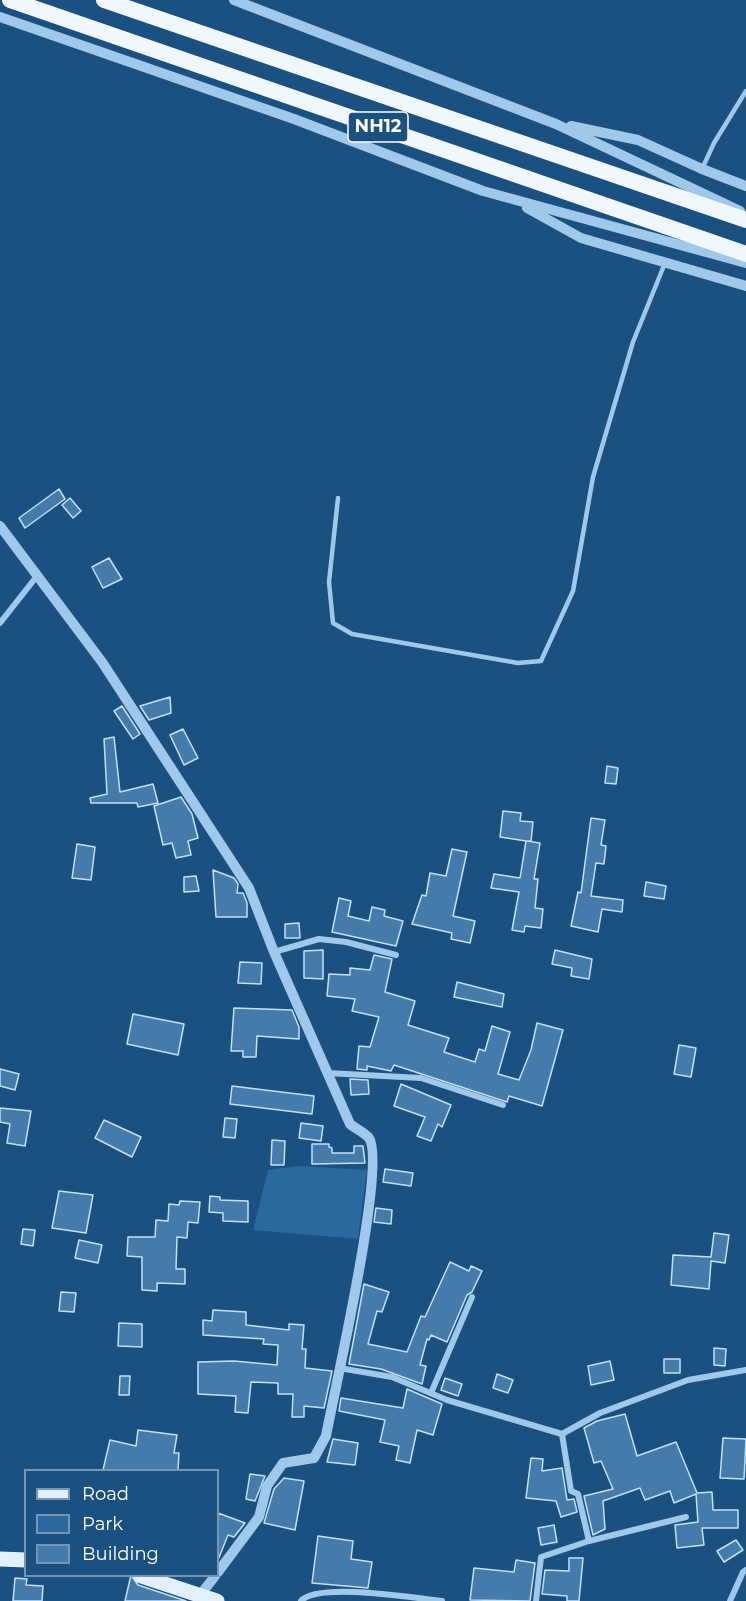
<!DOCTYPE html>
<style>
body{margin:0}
#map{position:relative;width:746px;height:1601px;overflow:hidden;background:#1b5180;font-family:Montserrat,sans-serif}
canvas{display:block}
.legend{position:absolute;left:24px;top:1469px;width:195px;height:108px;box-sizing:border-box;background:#1b5180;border:2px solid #7697b3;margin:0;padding:8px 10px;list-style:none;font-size:18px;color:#fff}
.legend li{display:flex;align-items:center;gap:12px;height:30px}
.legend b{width:30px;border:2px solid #7697b3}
</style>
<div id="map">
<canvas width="746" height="1601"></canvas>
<ul class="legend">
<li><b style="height:8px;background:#e2f0fe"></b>Road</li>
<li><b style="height:16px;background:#2a699d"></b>Park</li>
<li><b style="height:16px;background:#447baa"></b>Building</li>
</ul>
</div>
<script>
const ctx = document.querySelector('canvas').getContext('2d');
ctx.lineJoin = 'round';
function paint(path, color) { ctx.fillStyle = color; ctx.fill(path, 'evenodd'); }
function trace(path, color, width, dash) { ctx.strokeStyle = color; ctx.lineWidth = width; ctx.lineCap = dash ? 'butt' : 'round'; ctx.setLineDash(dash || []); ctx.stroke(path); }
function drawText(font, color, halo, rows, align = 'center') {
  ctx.font = font + ' Montserrat,sans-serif'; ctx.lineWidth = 4.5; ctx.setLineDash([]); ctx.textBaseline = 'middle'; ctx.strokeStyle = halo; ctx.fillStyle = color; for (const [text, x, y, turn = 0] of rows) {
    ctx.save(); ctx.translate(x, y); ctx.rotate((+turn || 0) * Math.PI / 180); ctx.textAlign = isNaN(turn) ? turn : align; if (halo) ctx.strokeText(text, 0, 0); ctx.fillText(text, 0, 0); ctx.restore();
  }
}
paint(new Path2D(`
 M299 1166 367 1170 358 1239 253 1230 268 1170Z`), '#2a699d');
const building = new Path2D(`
 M59 489 65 499 25 528 19 518Z
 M70 498 81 511 73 518 62 505Z
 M109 558 122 579 103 588 92 567Z
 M170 697 171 713 149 720 140 706Z
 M122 706 140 734 133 739 114 711Z
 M183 729 198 758 184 765 170 735Z
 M114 737 120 792 153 784 158 803 138 807 137 803H91L90 798 107 794 104 739Z
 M607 766 618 768 616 784 605 783Z
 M181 797 192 814 198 838 188 841 191 855 176 858 172 843 163 845 154 806Z
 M503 811 521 813 520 821 533 822 531 841H527L540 843 534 879H538L535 908 543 909 541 928 525 926 524 932 512 930 519 892 491 888 494 874 520 878 526 841 500 837Z
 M591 818 605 820 601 845 606 846 604 864 596 863 591 896 623 900 622 912 602 909 598 932 571 926 578 892 581 893Z
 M77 844 95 847 91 880 72 878Z
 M452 849 467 852 453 916 475 921 470 943 451 939 452 933 412 924 422 895 426 896 430 873 446 876Z
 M213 870 234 878 238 884 237 893H243L247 903V917H216Z
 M196 876 199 891 184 892V877Z
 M646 882 666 886 664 899 644 896Z
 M339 898 351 901 348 916 369 921 372 907 385 910 384 916 403 921 396 946 332 932Z
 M299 923 300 938H285V924Z
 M323 950V979L304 978V951Z
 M555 950 592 959 589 979 571 976 572 968 552 964Z
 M374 955 392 959 385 992 415 1001 408 1025 449 1038 444 1052 475 1062 479 1049 485 1051 492 1026 510 1032 498 1074 519 1080 531 1050 537 1023 563 1030 542 1106 509 1096 507 1102 394 1065 391 1071 367 1066V1070L357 1069 359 1046 370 1047 379 1017 352 1011 355 999 327 996 329 974 350 975V968L370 970Z
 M240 962 262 963 261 984 238 983Z
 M457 982 504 994 502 1007 454 997Z
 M234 1008 292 1010 299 1027V1039L257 1036 256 1057H243V1051H231Z
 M133 1014 184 1024 178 1055 127 1044Z
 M679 1045 696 1048 691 1077 674 1074Z
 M0 1069 19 1074 15 1090 0 1086Z
 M350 1079 368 1080 369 1094 351 1095Z
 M401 1084 451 1105 442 1127 438 1124 431 1141 417 1136 425 1117 394 1106Z
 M232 1086 314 1096 312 1114 230 1104Z
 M0 1108 31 1111 25 1146 7 1143 10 1124 0 1122Z
 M225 1118 237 1119 235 1138 223 1137Z
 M104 1120 141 1137 132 1157 95 1138Z
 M301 1123 323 1126 321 1141 299 1138Z
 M272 1140 285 1141 284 1165H271Z
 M312 1144H329V1147L332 1148V1153H354V1146H363L365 1163 312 1164Z
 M385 1169 413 1173 411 1186 383 1182Z
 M59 1191 93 1195 86 1233 52 1228Z
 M210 1196 220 1197V1200L248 1201V1222L223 1221V1213L209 1212Z
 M180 1201 200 1202 198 1223 188 1222 187 1238 177 1237 176 1269H185V1284L157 1283V1291L142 1290V1257L127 1256 128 1237H155L156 1220 168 1221 169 1204 179 1205Z
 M376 1208 392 1210 391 1224 374 1222Z
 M23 1229 35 1230 33 1246 21 1244Z
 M714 1233 729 1235 725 1263 711 1261 709 1289 671 1285 673 1255 711 1257Z
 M79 1240 102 1245 98 1263 75 1258Z
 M450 1262 469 1271 471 1266 482 1271 472 1292 467 1295 447 1342 431 1335 429 1340 427 1339 420 1365 426 1366 422 1384 381 1369 349 1364 364 1284 389 1292 382 1312 377 1311 368 1344 407 1352 421 1316 425 1317Z
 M61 1292 76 1293 74 1312 59 1311Z
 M213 1310 246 1312V1325L289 1330V1324L304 1325 302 1349H306L305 1368 332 1371 324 1408 304 1406V1417H292L293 1394H278V1383L251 1382 248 1413 235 1412 236 1396 198 1394V1362L234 1361 277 1365 278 1345 263 1344 264 1339 203 1335V1320L212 1321Z
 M119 1323 142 1324V1347L118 1346Z
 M714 1348 726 1349 725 1366 714 1365Z
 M664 1359H680V1373H664Z
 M610 1361 614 1380 591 1385 588 1366Z
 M497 1374 513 1380 508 1393 493 1388Z
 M120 1376H130L129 1395H119Z
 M445 1378 462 1384 458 1396 441 1390Z
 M407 1389 442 1404 433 1435 417 1430 410 1463 396 1460 399 1446 380 1442 385 1420 339 1411 341 1398 403 1408Z
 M625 1414 637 1456 676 1442 697 1493 712 1492 713 1510H738V1528H702L704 1545 677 1548 675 1525 698 1522 696 1494 674 1503 670 1491 645 1500 640 1488 603 1501 605 1529 593 1535 584 1496 613 1489 601 1461 594 1463 584 1428 597 1421Z
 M138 1430 177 1435 174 1453H179L178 1470H103L110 1440 136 1446Z
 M723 1438 746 1439 744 1479 720 1478Z
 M333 1439 358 1443 355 1465 327 1462Z
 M531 1458 543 1459 542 1471 562 1468 567 1500 574 1499 577 1512 561 1517 556 1501 526 1498Z
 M250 1474 265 1476 255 1501 246 1499Z
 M284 1478 304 1481 295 1530 264 1523 274 1489Z
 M218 1513 245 1523 234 1537 228 1535 218 1560Z
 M554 1525 557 1542 541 1545 538 1528Z
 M318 1536 353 1541 351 1559 372 1562 368 1588 312 1583Z
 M736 1540 743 1550 724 1562 717 1551Z
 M569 1558H583L579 1601H567V1596L542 1594 545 1570 569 1571Z
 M516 1560 535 1563 530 1601 470 1600 474 1568 514 1572Z
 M131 1575 138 1585 186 1601H125Z
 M15 1578 27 1579 26 1585 43 1586 42 1601H13Z`);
paint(building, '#447baa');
trace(building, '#c3e0f7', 1.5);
trace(new Path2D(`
 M702 169 714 143 746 91
 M338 498 329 582 333 623 352 634 518 663 541 661 573 591 593 477 633 342 665 263`), '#9fc8ea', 4.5);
trace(new Path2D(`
 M0 623 37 576
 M274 952 319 939 346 942 396 955
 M327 1073 421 1078 503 1105
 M339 1368 392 1377 447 1400 562 1434 571 1491 578 1494 589 1541
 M431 1393 472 1297
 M562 1434 600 1413 688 1380 746 1370
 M301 1601C318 1582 414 1598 442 1601
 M536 1601 541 1557 589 1541 686 1517
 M730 1601 743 1572 746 1570`), '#9fc8ea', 6);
trace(new Path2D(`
 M234 0 556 124 740 211
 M0 17 294 119 483 191 746 263
 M571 126 638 140 702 169 746 186
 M527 208 581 238 746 286
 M0 526 102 662 249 888 274 952 350 1124C355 1128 365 1133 369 1138 387 1164 334 1392 326 1436L314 1458 283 1463 267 1486 259 1517 218 1572
 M201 1594 215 1576`), '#9fc8ea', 10);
trace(new Path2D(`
 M0 1559 26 1560
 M141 1576 217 1601`), '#e2f0fe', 15);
trace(new Path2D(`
 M10 0 746 254
 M104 0 746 220`), '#f0f8fe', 16);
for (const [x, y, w] of [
 [378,127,60]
]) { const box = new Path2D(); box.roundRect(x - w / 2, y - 15, w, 30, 4.5); ctx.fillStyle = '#1b5180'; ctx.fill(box); trace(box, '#fff', 1.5); }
drawText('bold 18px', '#fff', null, [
 ["NH12",378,127]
]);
</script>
